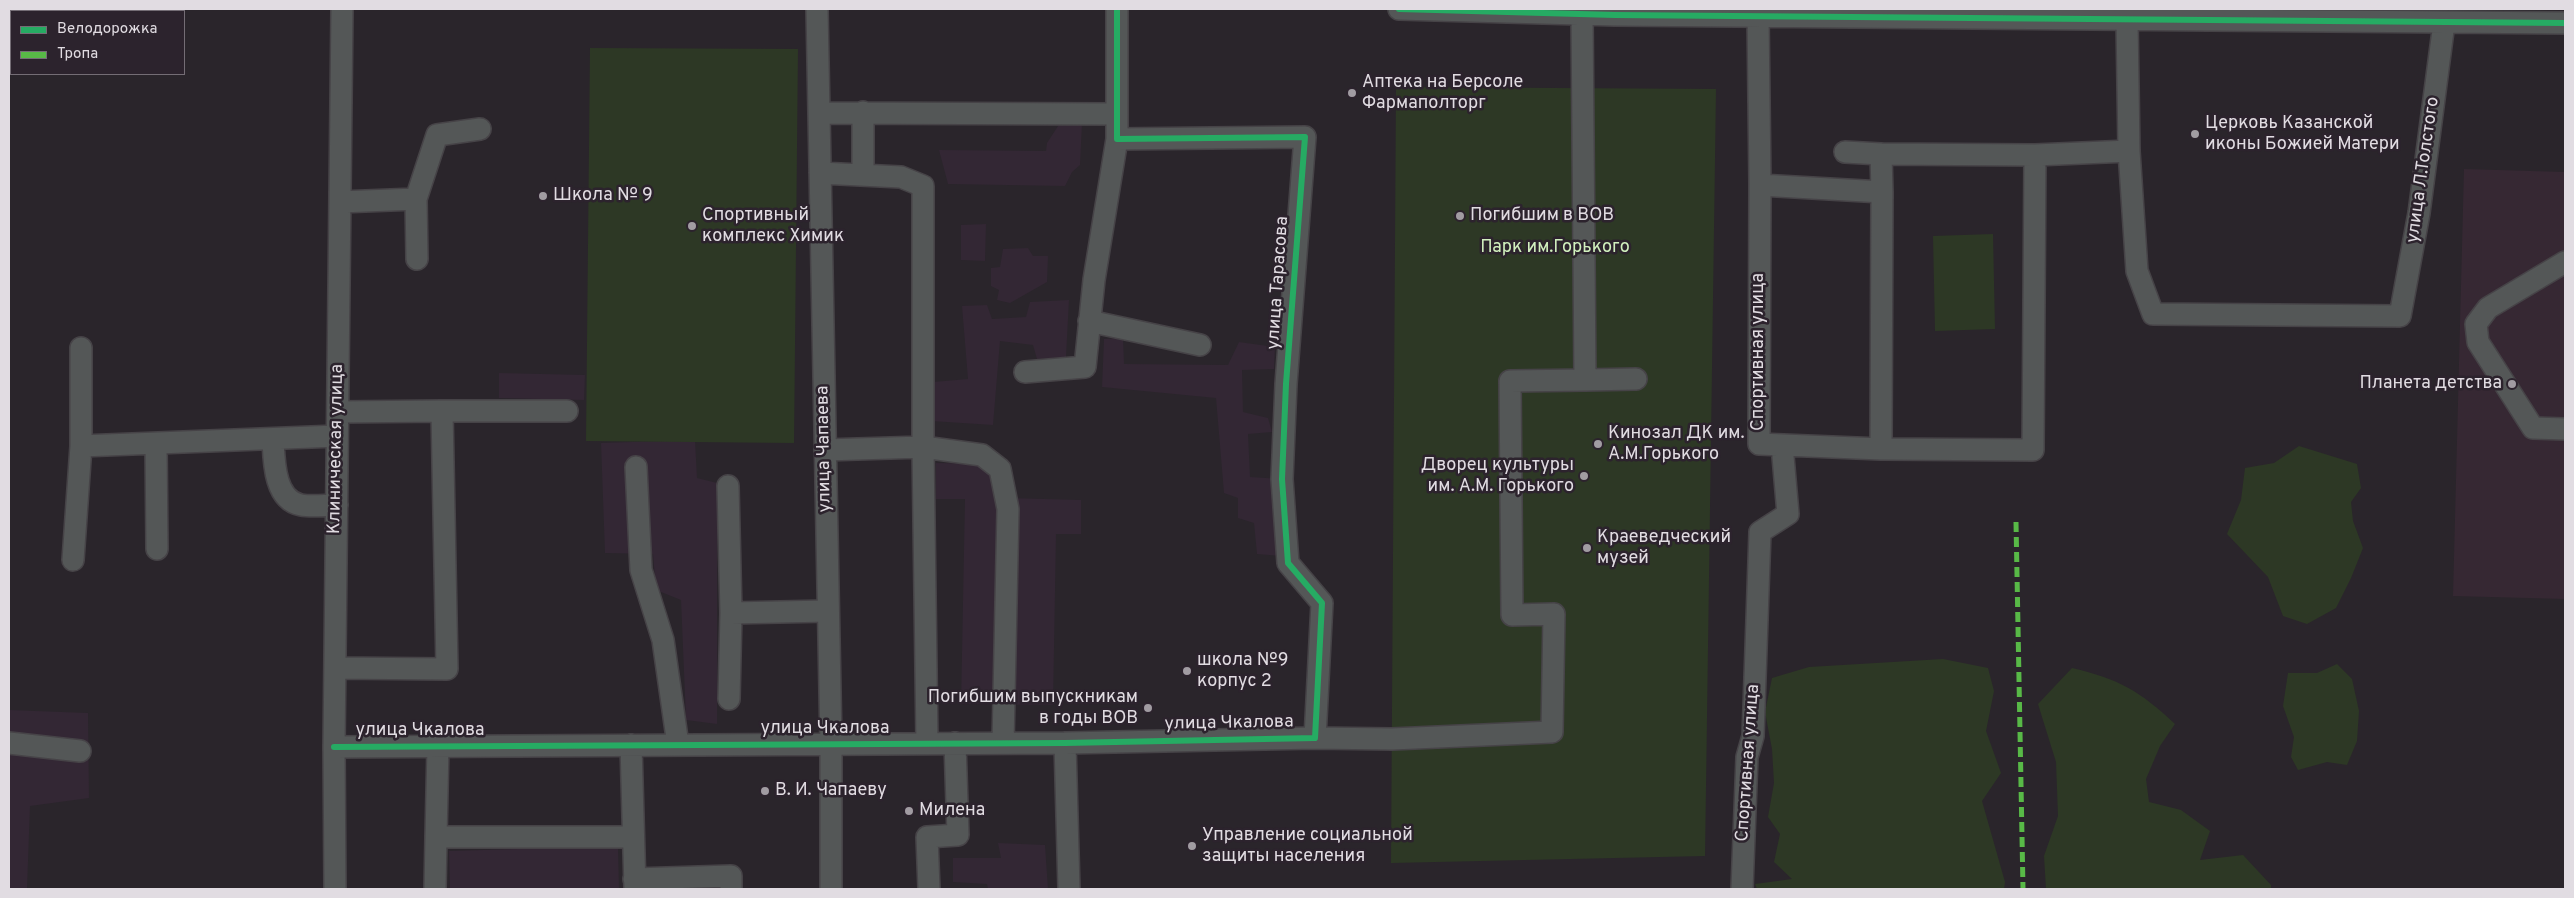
<!DOCTYPE html>
<meta charset="utf-8">
<style>
body{margin:0}
#map{position:relative;width:2574px;height:898px;overflow:hidden;background:#2a252b;font-family:Overpass,sans-serif}
canvas{display:block}
.frame{position:absolute;inset:0;border:10px solid #e1dce2;pointer-events:none}
.legend{position:absolute;left:10px;top:10px;width:175px;height:65px;box-sizing:border-box;background:#2c232d;border:1px solid #746d75;margin:0;padding:6px 9px;list-style:none;font-size:15px;color:#e1dce2}
.legend li{display:flex;align-items:center;gap:10px;height:25px}
.legend b{width:25px;border:1px solid #746d75}
</style>
<div id="map">
<canvas width="2574" height="898"></canvas>
<div class="frame"></div>
<ul class="legend">
<li><b style="height:6px;background:#26ab63"></b>Велодорожка</li>
<li><b style="height:6px;background:#58b947"></b>Тропа</li>
</ul>
</div>
<script>
const ctx = document.querySelector('canvas').getContext('2d');
ctx.lineJoin = 'round';
function paint(path, color) { ctx.fillStyle = color; ctx.fill(path, 'evenodd'); }
function trace(path, color, width, dash) { ctx.strokeStyle = color; ctx.lineWidth = width; ctx.lineCap = dash ? 'butt' : 'round'; ctx.setLineDash(dash || []); ctx.stroke(path); }
function drawText(font, color, halo, rows, align = 'center') {
  ctx.font = font + ' Overpass,sans-serif'; ctx.lineWidth = 5; ctx.setLineDash([]); ctx.textBaseline = 'middle'; ctx.strokeStyle = halo; ctx.fillStyle = color; for (const [text, x, y, turn = 0] of rows) {
    ctx.save(); ctx.translate(x, y); ctx.rotate((+turn || 0) * Math.PI / 180); ctx.textAlign = isNaN(turn) ? turn : align; if (halo) ctx.strokeText(text, 0, 0); ctx.fillText(text, 0, 0); ctx.restore();
  }
}
paint(new Path2D(`
 M1060 123H1082L1080 165 1072 172 1065 186 948 184 939 150 1046 151 1047 143Z
 M986 224 985 261 961 260V225Z
 M1028 248 1033 256H1048L1047 282 1010 303 997 300 999 290 991 286V268L1000 267 1003 249Z
 M1069 300 1066 357 1037 359 1033 345 1000 341 993 425 931 421 933 382 968 379 962 306 987 305 992 319 1026 317 1030 302Z
 M1123 338 1124 364 1228 365 1239 342 1275 347 1274 369 1242 370 1243 412 1268 418 1272 432 1248 434 1250 477 1282 479 1281 556 1257 554 1254 523 1238 518V498L1224 493 1216 398 1102 387 1104 339Z
 M499 373 585 375 584 400 499 398Z
 M695 440 697 478 717 483V724L686 720 681 600 656 590 653 554 605 553 601 443Z
 M936 463 1008 464V498L1081 500V534H1056L1053 705 961 704 965 499H936Z
 M9 710 88 713 89 798 30 806 27 889H9Z
 M998 843 1045 845 1048 889H988L987 884 953 882V858H1001Z
 M618 846 619 889H450L449 851Z`), '#332734');
paint(new Path2D(`
 M2464 169 2565 172V599L2453 596Z`), '#362833');
paint(new Path2D(`
 M590 48 798 49 794 443 586 441Z
 M1396 87 1716 89 1705 856 1391 863Z
 M1993 234 1995 329 1935 331 1933 236Z
 M2299 446 2357 464 2361 488 2351 502 2353 521 2363 548 2351 578 2336 608 2307 624 2283 616 2268 577 2227 534 2241 500 2245 468 2274 463Z
 M1943 659 1988 668 1994 691 1986 731 2001 773 1982 801 2005 882 2004 889H1757L1755 884 1792 879 1774 862 1780 834 1768 817 1774 783 1772 749 1765 712 1772 678 1809 667Z
 M2337 664 2352 679 2359 711 2357 741 2347 765 2327 762 2298 770 2291 757 2294 737 2283 706 2288 673H2317Z
 M2072 668C2119 679 2140 691 2175 724L2160 746 2146 779 2149 802 2181 810 2210 831 2200 860 2243 855 2271 885V889H2046L2044 856 2058 816 2056 762 2038 704Z`), '#2d3825');
const minor = new Path2D(`
 M817 9 831 744V889
 M1117 9V139L1305 137 1286 384 1282 479 1288 563 1322 603 1315 738
 M1399 9 1615 15 2565 23
 M1758 15 1760 185 1759 444 1881 449 2033 450 2035 155
 M819 113 1117 114
 M2129 151 2137 271 2153 314 2400 316 2419 213 2444 23
 M1845 152 1881 154
 M820 173 901 177 923 186V447L927 743
 M863 175V112
 M1760 185 1882 192 1881 154 2035 155 2129 151 2127 20
 M416 199 437 135 480 129
 M340 202 416 199 417 259
 M2565 262 2488 308 2476 324 2478 342 2533 428 2565 429
 M1089 321 1200 345
 M81 348V446L337 436
 M1025 372 1085 367 1094 280 1117 139
 M1585 380 1636 379
 M442 411H567
 M273 440C274 460 274 500 301 505 312 507 325 505 337 505
 M156 444 157 549
 M1881 449 1882 192
 M825 450 923 447 982 455 1000 469 1008 509 1003 743
 M636 467 641 570 663 640 678 745
 M728 486 731 613 729 699
 M73 560 81 446
 M731 613 828 611
 M335 668 447 669 442 411 338 412
 M9 743 80 751
 M1065 743 1069 889
 M631 745 635 889
 M334 747 1065 743 1315 738 1392 739 1552 732 1554 614 1512 615 1510 381 1585 380 1582 14
 M436 837 438 746
 M634 879 731 876V889
 M335 889 334 747 342 9
 M435 889 436 837H633
 M929 889 927 837 958 835 955 743
 M1742 889 1747 757 1753 736 1760 532 1788 514 1782 445`);
trace(minor, '#464347', 24);
trace(minor, '#545757', 21);
trace(new Path2D(`
 M2016 522 2023 889`), '#58b947', 5, [10, 5]);
trace(new Path2D(`
 M1399 9 1615 15 2565 23
 M334 747 1065 743 1315 738 1322 603 1288 563 1282 479 1286 384 1305 137 1117 139V9`), '#26ab63', 6);
for (const [x, y, r, color] of [
 [1352,93,5,"#a19ca2"],
 [2195,134,5,"#a19ca2"],
 [543,196,5,"#a19ca2"],
 [1460,216,5,"#a19ca2"],
 [692,226,5,"#a19ca2"],
 [2512,384,5,"#a19ca2"],
 [1598,444,5,"#a19ca2"],
 [1584,476,5,"#a19ca2"],
 [1587,548,5,"#a19ca2"],
 [1187,671,5,"#a19ca2"],
 [1148,708,5,"#a19ca2"],
 [765,791,5,"#a19ca2"],
 [909,811,5,"#a19ca2"],
 [1192,846,5,"#a19ca2"]
]) { const dot = new Path2D(); dot.arc(x, y, r, 0, 2 * Math.PI); ctx.fillStyle = color; ctx.fill(dot); trace(dot, '#2c232d', 2); }
drawText('18px', '#e1dce2', '#2c232d', [
 ["Аптека на Берсоле",1362,83],
 ["Фармаполторг",1362,104],
 ["Церковь Казанской",2205,124],
 ["иконы Божией Матери",2205,145],
 ["Школа № 9",553,196],
 ["Спортивный",702,216],
 ["комплекс Химик",702,237],
 ["Погибшим в ВОВ",1470,216],
 ["Планета детства",2502,384,"right"],
 ["Кинозал ДК им.",1608,434],
 ["А.М.Горького",1608,455],
 ["Дворец культуры",1574,466,"right"],
 ["им. А.М. Горького",1574,487,"right"],
 ["Краеведческий",1597,538],
 ["музей",1597,559],
 ["школа №9",1197,661],
 ["корпус 2",1197,682],
 ["Погибшим выпускникам",1138,698,"right"],
 ["в годы ВОВ",1138,719,"right"],
 ["В. И. Чапаеву",775,791],
 ["Милена",919,811],
 ["Управление социальной",1202,836],
 ["защиты населения",1202,857]
], 'left');
drawText('18px', '#e1dce2', '#2c232d', [
 ["улица Л.Толстого",2424,170,-82],
 ["улица Тарасова",1279,283,-86],
 ["Спортивная улица",1759,352,-90],
 ["Клиническая улица",337,449,-89],
 ["улица Чапаева",825,449,-91],
 ["улица Чкалова",1229,724,-1],
 ["улица Чкалова",825,729],
 ["улица Чкалова",420,731],
 ["Спортивная улица",1749,763,-86]
]);
drawText('18px', '#d1f0be', '#2c232d', [
 ["Парк им.Горького",1555,248]
]);
</script>
